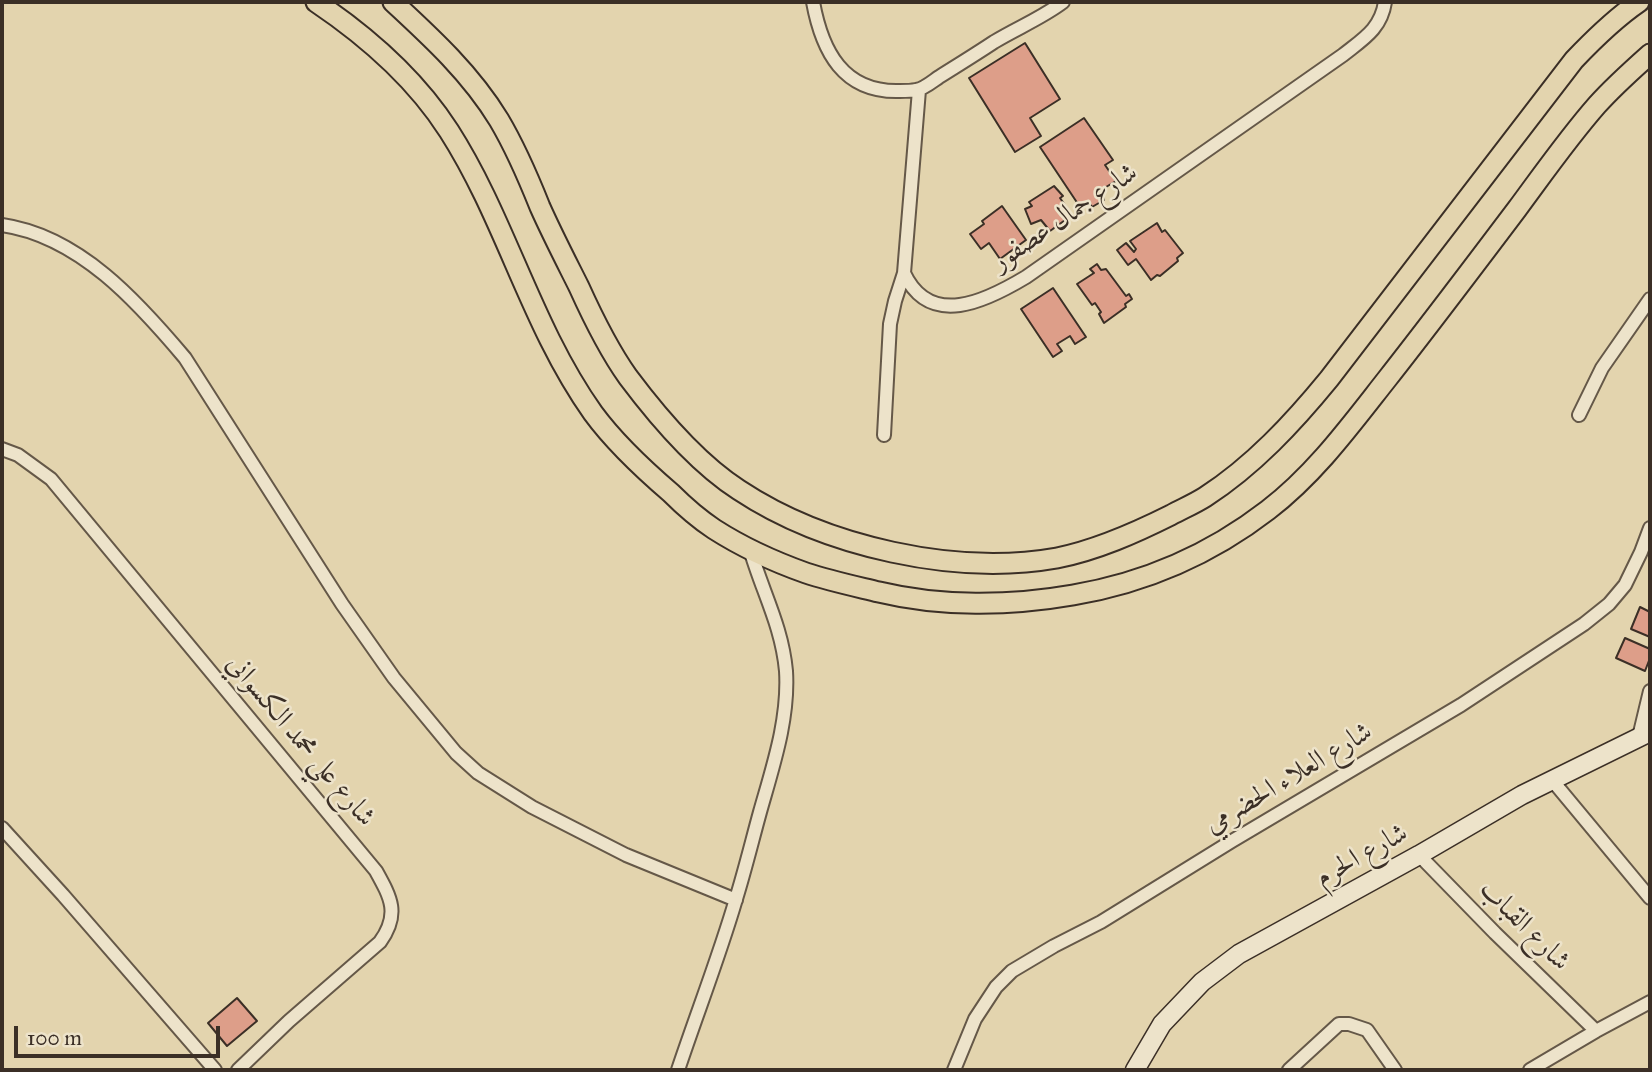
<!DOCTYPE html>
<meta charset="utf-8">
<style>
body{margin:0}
#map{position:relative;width:1652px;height:1072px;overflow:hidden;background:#e3d4ae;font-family:"IM FELL Great Primer",serif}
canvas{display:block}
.frame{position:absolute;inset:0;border:4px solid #3b2f26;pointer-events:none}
.scale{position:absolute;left:14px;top:1026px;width:206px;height:32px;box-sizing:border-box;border:4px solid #3b2f26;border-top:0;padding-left:9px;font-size:21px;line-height:24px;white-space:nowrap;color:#3b2f26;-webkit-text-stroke:5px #ede3ca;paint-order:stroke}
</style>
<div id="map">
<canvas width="1652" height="1072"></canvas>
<div class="frame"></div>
<div class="scale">100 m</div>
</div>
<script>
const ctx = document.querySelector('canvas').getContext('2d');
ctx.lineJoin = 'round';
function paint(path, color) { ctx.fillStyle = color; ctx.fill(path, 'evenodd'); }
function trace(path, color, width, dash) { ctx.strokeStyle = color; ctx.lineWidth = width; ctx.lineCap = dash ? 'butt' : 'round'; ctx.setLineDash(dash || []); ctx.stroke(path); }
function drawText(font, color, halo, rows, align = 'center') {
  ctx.font = font + ' "IM FELL Great Primer",Amiri,serif'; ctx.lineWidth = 5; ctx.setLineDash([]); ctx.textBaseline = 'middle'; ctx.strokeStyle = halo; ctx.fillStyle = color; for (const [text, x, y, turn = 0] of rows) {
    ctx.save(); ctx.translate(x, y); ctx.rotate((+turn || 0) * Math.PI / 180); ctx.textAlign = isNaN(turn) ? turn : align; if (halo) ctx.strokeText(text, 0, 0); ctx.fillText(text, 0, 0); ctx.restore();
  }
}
const building = new Path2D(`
 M1025 43 1060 99 1030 118 1041 136 1015 152 969 78Z
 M1084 118 1113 160 1105 165 1116 181 1101 190 1104 200 1092 207 1088 201 1080 207 1040 147Z
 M1054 186 1063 196 1060 198 1072 215 1050 231 1041 220 1031 224 1025 209 1032 206 1029 202Z
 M1002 206 1026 240 1000 259 989 243 981 249 970 234 984 224 982 221Z
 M1157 223 1162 232 1165 230 1183 253 1177 258 1178 261 1160 276 1157 275 1151 280 1136 259 1128 265 1117 250 1126 243 1134 252 1136 249 1130 241Z
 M1097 264 1101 270 1106 269 1126 296 1129 294 1132 299 1125 304 1126 307 1104 323 1099 314 1101 312 1095 303 1092 305 1077 284 1094 273 1090 269Z
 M1053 288 1086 337 1075 344 1070 336 1057 344 1062 351 1053 357 1021 309Z
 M1640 607 1650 612V637L1631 629Z
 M1625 638 1650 649V658L1645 671 1616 658Z
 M237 998 257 1021 227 1046 208 1023Z`);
paint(building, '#dd9e89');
trace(building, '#3b2f26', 2);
const street = new Path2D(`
 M813 2C822 51 843 93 900 91 905 91 911 91 916 90 924 89 933 81 939 77 958 65 976 54 994 42 1017 28 1042 18 1063 2
 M919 90 904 273C930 329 986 301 1026 277L1343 55C1363 39 1381 29 1385 2
 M2 225C79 236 138 302 185 358L342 604 394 678 456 753 478 773 532 807 626 855 736 900
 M1579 415 1602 368 1650 299
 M884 435 890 324 895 301 904 273
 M2 449 18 455 51 479 376 871C391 898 400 914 380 942L289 1021 238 1070
 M1639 737 1650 691
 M1552 780 1650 898
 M2 828 63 895 215 1070
 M1419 855 1495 933 1596 1031
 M678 1070C697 1013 719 957 736 899 745 870 752 841 760 812 773 766 789 719 786 671 782 626 762 591 750 549
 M954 1070 975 1019 996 987 1012 971 1054 946 1101 922 1232 841 1461 705 1584 624 1609 604 1625 585 1641 552 1650 528
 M1289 1070 1339 1024H1349L1367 1030 1395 1070
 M1530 1070 1596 1031 1650 1002`);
const secondary = new Path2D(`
 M1135 1070 1162 1024 1202 982 1239 954 1419 855 1522 795 1650 732`);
const primary = new Path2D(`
 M316 2C368 37 415 78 449 131 506 220 531 326 593 413 615 443 643 469 671 493 684 506 699 519 714 529 742 547 775 562 806 573 830 581 854 586 879 592 941 607 1010 606 1073 595 1144 583 1211 554 1268 510 1315 474 1350 426 1387 379 1431 323 1474 266 1517 209 1543 174 1568 138 1597 105 1613 87 1632 70 1650 54
 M393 2C432 38 471 74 499 120 515 147 528 177 540 207 552 234 566 261 579 287 593 318 608 349 628 377 658 417 697 463 739 490 825 547 956 576 1057 558 1097 550 1135 533 1171 515 1182 509 1194 504 1205 497 1253 466 1293 423 1329 379L1574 60C1594 39 1614 19 1639 2`);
trace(street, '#655848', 16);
trace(secondary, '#3b2f26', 21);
trace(primary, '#3b2f26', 23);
trace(street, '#ede3ca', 12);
trace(secondary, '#ede3ca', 18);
trace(primary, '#e3d4ae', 19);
drawText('28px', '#3b2f26', '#ede3ca', [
 ["شارع جمال عصفور",1065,218,-34],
 ["شارع علي محمد الكسواني",300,741,50],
 ["شارع العلاء الحضرمي",1289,779,-31],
 ["شارع الحرم",1362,856,-29],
 ["شارع القباب",1524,926,45]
]);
</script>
